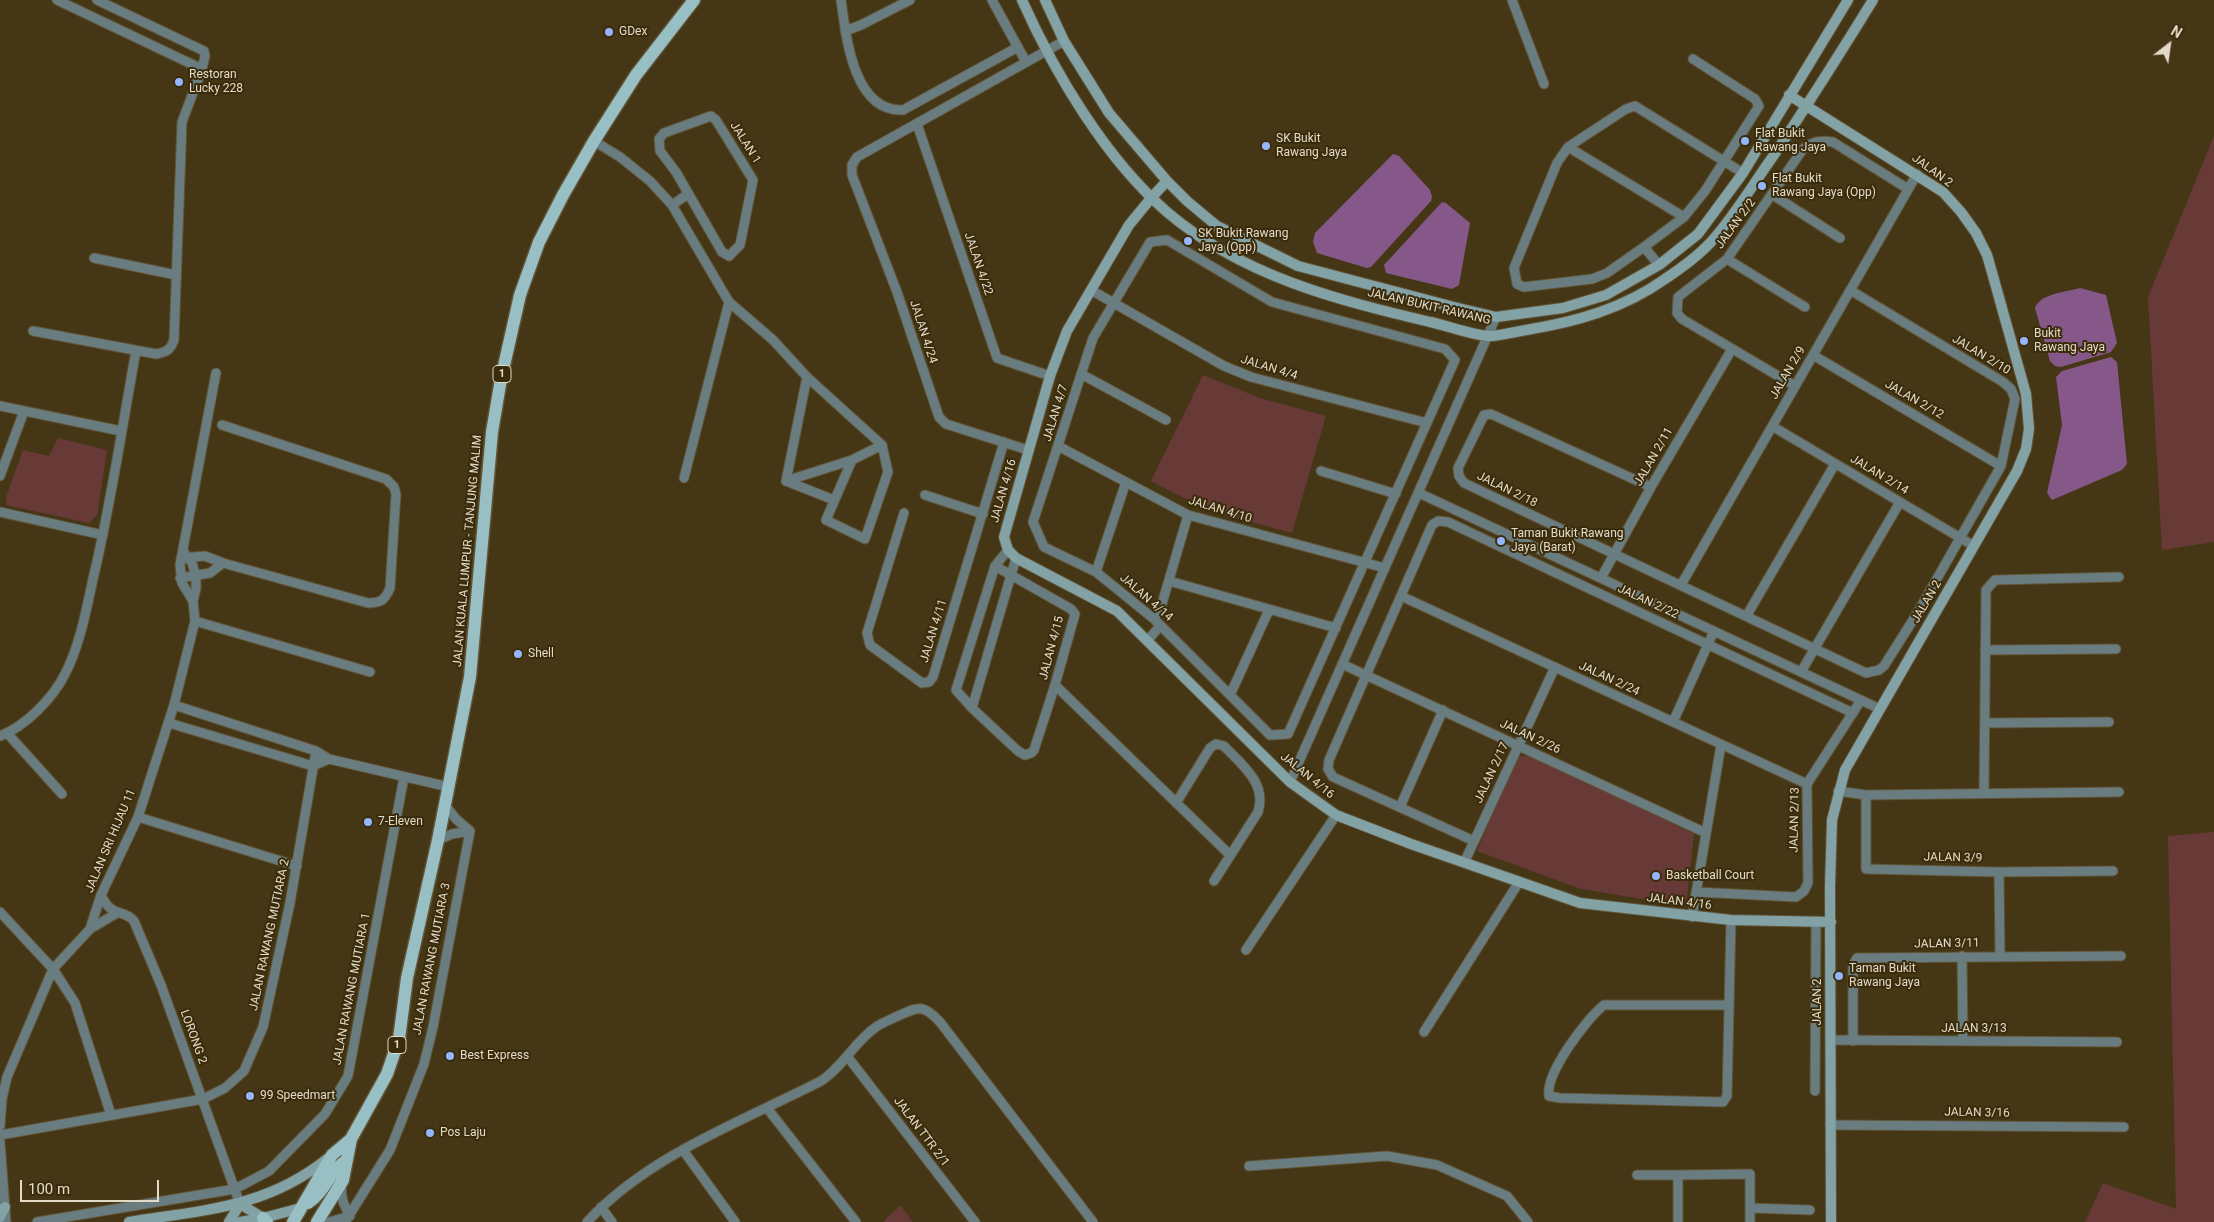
<!DOCTYPE html>
<style>
body{margin:0}
#map{position:relative;width:2214px;height:1222px;overflow:hidden;background:#453616;font-family:Roboto,sans-serif}
canvas{display:block}
.north{position:absolute;left:2144px;top:20px;width:50px;height:50px;-webkit-text-stroke:4px #3a2c0b;paint-order:stroke;rotate:30deg;font-size:14px;font-weight:700;line-height:20px;text-align:center;color:#e3dac8}
.north::after{content:'';display:block;margin:auto;width:18px;height:22px;background:#e3dac8;clip-path:polygon(50% 0,100% 100%,50% 72%,0 100%)}
.scale{position:absolute;left:20px;top:1180px;width:139px;height:22px;box-sizing:border-box;border:2px solid #e3dac8;border-top:0;padding-left:6px;font-size:15px;line-height:18px;white-space:nowrap;color:#e3dac8;-webkit-text-stroke:4px #3a2c0b;paint-order:stroke}
</style>
<div id="map">
<canvas width="2214" height="1222"></canvas>
<div class="north">N</div>
<div class="scale">100 m</div>
</div>
<script>
const ctx = document.querySelector('canvas').getContext('2d');
ctx.lineJoin = 'round';
function paint(path, color) { ctx.fillStyle = color; ctx.fill(path, 'evenodd'); }
function trace(path, color, width, dash) { ctx.strokeStyle = color; ctx.lineWidth = width; ctx.lineCap = dash ? 'butt' : 'round'; ctx.setLineDash(dash || []); ctx.stroke(path); }
function drawText(font, color, halo, rows, align = 'center') {
  ctx.font = font + ' Roboto,sans-serif'; ctx.lineWidth = 4; ctx.setLineDash([]); ctx.textBaseline = 'middle'; ctx.strokeStyle = halo; ctx.fillStyle = color; for (const [text, x, y, turn = 0] of rows) {
    ctx.save(); ctx.translate(x, y); ctx.rotate((+turn || 0) * Math.PI / 180); ctx.textAlign = isNaN(turn) ? turn : align; if (halo) ctx.strokeText(text, 0, 0); ctx.fillText(text, 0, 0); ctx.restore();
  }
}
paint(new Path2D(`
 M2214 136V542L2162 550 2148 297Z
 M1203 375 1260 398 1326 416 1292 533 1208 510 1151 481Z
 M58 438 107 450 97 515 89 523 6 505 7 494 23 450 49 456Z
 M1530 755 1694 834 1686 906 1581 889 1477 851 1516 757Z
 M2214 832V1222H2085L2103 1183 2176 1209 2168 836Z
 M900 1205 913 1222H883Z`), '#683a37');
paint(new Path2D(`
 M1393 154 1399 156 1430 190 1432 197 1431 201 1371 267 1367 268 1317 253 1313 242 1315 233Z
 M1442 202 1446 203 1470 223 1459 285 1452 289 1386 273 1384 265Z
 M2080 288 2106 295 2117 343 2111 352 2061 367 2055 366 2050 361 2035 308C2041 293 2066 292 2080 288Z
 M2111 357 2117 362 2127 464 2122 470 2052 500 2047 493 2062 425 2056 377 2062 371Z`), '#86588a');
const street = new Path2D(`
 M57 0 202 69
 M841 0C846 36 853 112 903 110L1018 47
 M992 0 1026 62
 M1512 0 1544 84
 M845 31 861 25 910 0
 M711 116 716 120 753 180 740 245 729 256 722 252 676 172 660 151 659 139 664 133Z
 M917 124 997 358 1050 376
 M594 141 620 157 650 181 672 205 729 302 773 340 807 377 882 445 888 472 865 539 826 520 852 460 882 445
 M1568 147 1684 217
 M1773 195 1840 238
 M672 205 688 194
 M1167 240 1272 302 1445 349 1455 360 1288 734 1270 735 1154 619 1096 572 1044 547 1033 522 1093 338 1150 242Z
 M1644 247 1684 217 1705 191 1759 106 1755 99 1693 59
 M94 258 176 275
 M1727 259 1805 307
 M1659 265 1644 247 1607 273 1592 279 1524 287 1517 284 1514 268 1557 163 1568 147 1626 109 1635 106 1743 173
 M1091 290 1224 366 1251 377 1427 423
 M33 331 156 354C166 352 170 351 174 340L182 122 202 69 205 56 204 51 97 0
 M1813 355 2001 466
 M1081 374 1166 420
 M807 377 786 481 834 500
 M1795 386 1682 319 1677 313 1678 297 1727 259 1803 149C1813 141 1821 140 1833 142L1908 189
 M0 406 121 431
 M1772 426 1974 546
 M1058 446 1188 515 1385 568
 M1028 450 946 424 939 417 897 292 852 175V165L857 157 1064 41
 M1321 471 1396 494
 M0 476 24 411
 M684 478 729 302
 M786 481 852 460
 M1651 487 1491 414 1484 415 1458 468 1459 476 1464 483 1866 673 1879 670 1884 666 1918 612 2001 466 2015 399 2011 389 2003 382 1850 290
 M1419 493 1880 709
 M925 495 983 514
 M0 512 103 535
 M904 513 867 633 870 645 922 683 929 682 933 677 1004 442
 M181 558 205 556 223 563 368 603C381 603 385 600 390 588L396 494 394 487 386 479 222 425
 M995 566 1071 609 1075 614 1055 685 1034 750 1031 753 1025 755 1018 751 972 708 956 690 995 566 1008 550
 M1096 572 1126 482
 M180 578 210 573 223 563
 M1601 578 1651 487 1732 349
 M1169 581 1336 628
 M1681 585 1917 174
 M1401 596 1807 784
 M193 601 182 583 180 565 216 373
 M1747 615 1835 464
 M1154 619 1161 607 1188 515
 M195 621 370 672
 M1147 641 1160 626
 M1985 650 2116 649
 M1342 664 1706 833
 M1801 672 1900 502
 M1055 685 1230 855
 M1230 695 1269 610
 M174 705 316 751 329 759 449 787
 M972 708 1016 558
 M1673 722 1714 631
 M169 723 313 766 329 759
 M1985 723 2109 722
 M7 733 62 794
 M0 736C26 726 53 698 65 674 80 645 86 611 93 579 111 504 122 427 136 351
 M1290 782 1496 317
 M1838 791 1866 795 2119 792
 M1984 793 1986 590 1995 580 2119 577
 M1866 795V869L1999 872 2113 871
 M1176 803 1210 748 1216 744 1224 746C1242 765 1267 783 1258 812L1214 881
 M445 805 456 819 470 831
 M1400 807 1443 710
 M138 817 297 866
 M438 840 452 834 470 831
 M1474 841 1333 777 1328 769 1329 760 1432 525 1438 521 1448 522 1853 713
 M1464 863 1555 667
 M1999 872 2000 956
 M1696 892 1796 897 1804 891 1808 883 1807 784 1861 700
 M101 895C112 919 123 908 134 921L161 985 240 1204
 M0 912 53 969 75 1003 111 1115
 M1692 917 1721 745
 M90 929 101 895 138 817 174 705 195 621 193 601 196 589V576L192 563 183 551
 M1246 950 1336 815
 M1962 956 1963 1041
 M1729 1005H1604C1586 1019 1545 1074 1549 1096L1560 1098 1723 1102 1727 1096 1731 920
 M1424 1032 1519 882
 M1830 1040 2117 1042
 M1853 1041V965L1857 958 2121 956
 M847 1056 975 1222
 M1815 1091 1816 921
 M767 1108 856 1222
 M1830 1125 2124 1127
 M0 1126 2 1099 7 1077 53 969 90 929 117 913
 M0 1135 203 1099 225 1088 244 1071 263 1027 290 903 316 751
 M0 1142 6 1222
 M683 1150 735 1222
 M1249 1166 1387 1156 1437 1165 1507 1196 1528 1222
 M1637 1175H1678
 M342 1183C340 1196 343 1204 350 1216
 M601 1207 612 1222
 M1750 1208 1810 1210
 M37 1222 235 1189 269 1171 325 1114 348 1076 404 777
 M329 1222 350 1216
 M345 1222 390 1150 424 1064 433 1027 470 831
 M587 1222C649 1155 741 1122 821 1081 843 1067 854 1042 876 1027 883 1022 892 1019 900 1015 920 1006 924 1005 940 1022L1093 1222
 M1678 1222V1175L1750 1174V1222`);
const secondary = new Path2D(`
 M1022 0C1055 74 1106 159 1167 212 1242 276 1337 300 1430 322 1446 325 1477 337 1492 336 1503 335 1514 332 1526 330 1575 322 1623 309 1665 279 1680 269 1697 257 1710 243 1734 217 1753 184 1774 155 1808 104 1841 52 1873 0
 M1045 0 1064 41 1109 113 1167 181 1187 201 1217 226 1298 266 1454 307 1496 317 1563 308 1606 295 1659 265 1698 234 1743 173 1848 0
 M1789 95 1943 192 1961 212 1976 233 1987 255 1993 276 2026 394 2029 429 2026 449 2017 471 1845 770 1832 820 1830 887 1831 1222
 M1167 181 1152 197 1129 225 1067 331 1050 376 1004 537 1008 550 1016 558 1117 611 1290 782 1336 815 1411 844 1580 903 1731 920 1831 922
 M240 1204 263 1218
 M0 1217 5 1207
 M129 1222C203 1210 266 1208 327 1159
 M229 1222 240 1204
 M240 1222 263 1218 301 1208`);
const primary = new Path2D(`
 M308 1203C324 1193 329 1173 345 1161
 M263 1218 267 1222
 M293 1222 332 1155 351 1139
 M317 1222 343 1180 351 1139 387 1074 399 1039 407 978 438 840 470 677 492 432 501 379 520 295 539 242 563 195 594 141 636 75 694 0`);
trace(street, '#615436', 11);
trace(secondary, '#615436', 12);
trace(primary, '#615436', 15);
trace(street, '#697c7f', 9);
trace(secondary, '#83a2a6', 10);
trace(primary, '#97bfc4', 12);
for (const [x, y, r, color] of [
 [609,32,5,"#95b6fd"],
 [179,82,5,"#95b6fd"],
 [1745,141,5,"#95b6fd"],
 [1266,146,5,"#95b6fd"],
 [1762,186,5,"#95b6fd"],
 [1188,241,5,"#95b6fd"],
 [2024,341,5,"#95b6fd"],
 [1501,541,5,"#95b6fd"],
 [518,654,5,"#95b6fd"],
 [368,822,5,"#95b6fd"],
 [1656,876,5,"#95b6fd"],
 [1839,976,5,"#95b6fd"],
 [450,1056,5,"#95b6fd"],
 [250,1096,5,"#95b6fd"],
 [430,1133,5,"#95b6fd"]
]) { const dot = new Path2D(); dot.arc(x, y, r, 0, 2 * Math.PI); ctx.fillStyle = color; ctx.fill(dot); trace(dot, '#3a2c0b', 2); }
for (const [x, y, w] of [
 [502,374,18],
 [397,1045,18]
]) { const box = new Path2D(); box.roundRect(x - w / 2, y - 8.5, w, 17, 4); ctx.fillStyle = '#3a2c0b'; ctx.fill(box); trace(box, '#e3dac8', 1); }
drawText('bold 11px', '#e3dac8', null, [
 ["1",502,374],
 ["1",397,1045]
]);
drawText('12px', '#e3dac8', '#3a2c0b', [
 ["GDex",619,32],
 ["Restoran",189,75],
 ["Lucky 228",189,89],
 ["Flat Bukit",1755,134],
 ["Rawang Jaya",1755,148],
 ["SK Bukit",1276,139],
 ["Rawang Jaya",1276,153],
 ["Flat Bukit",1772,179],
 ["Rawang Jaya (Opp)",1772,193],
 ["SK Bukit Rawang",1198,234],
 ["Jaya (Opp)",1198,248],
 ["Bukit",2034,334],
 ["Rawang Jaya",2034,348],
 ["Taman Bukit Rawang",1511,534],
 ["Jaya (Barat)",1511,548],
 ["Shell",528,654],
 ["7-Eleven",378,822],
 ["Basketball Court",1666,876],
 ["Taman Bukit",1849,969],
 ["Rawang Jaya",1849,983],
 ["Best Express",460,1056],
 ["99 Speedmart",260,1096],
 ["Pos Laju",440,1133]
], 'left');
drawText('12px', '#e3dac8', '#3a2c0b', [
 ["JALAN 1",745,143,58],
 ["JALAN 2",1932,171,36],
 ["JALAN 2/2",1736,224,-54],
 ["JALAN 4/22",978,264,71],
 ["JALAN BUKIT RAWANG",1429,307,13],
 ["JALAN 4/24",923,332,72],
 ["JALAN 2/10",1981,355,31],
 ["JALAN 4/4",1269,368,17],
 ["JALAN 2/9",1788,373,-60],
 ["JALAN 2/12",1914,400,30],
 ["JALAN 4/7",1056,413,-73],
 ["JALAN 2/11",1654,457,-60],
 ["JALAN 2/14",1879,475,31],
 ["JALAN 2/18",1507,490,26],
 ["JALAN 4/16",1004,491,-74],
 ["JALAN 4/10",1220,510,17],
 ["JALAN KUALA LUMPUR - TANJUNG MALIM",468,551,-85],
 ["JALAN 4/14",1146,598,41],
 ["JALAN 2/22",1648,602,25],
 ["JALAN 2",1927,602,-60],
 ["JALAN 4/11",934,631,-73],
 ["JALAN 4/15",1052,648,-75],
 ["JALAN 2/24",1609,679,25],
 ["JALAN 2/26",1530,737,25],
 ["JALAN 2/17",1492,773,-65],
 ["JALAN 4/16",1307,776,39],
 ["JALAN 2/13",1795,820,-89],
 ["JALAN SRI HIJAU 11",111,841,-67],
 ["JALAN 3/9",1953,858,1],
 ["JALAN 4/16",1679,902,7],
 ["JALAN RAWANG MUTIARA 2",270,935,-78],
 ["JALAN 3/11",1947,944,-1],
 ["JALAN RAWANG MUTIARA 3",432,959,-79],
 ["JALAN RAWANG MUTIARA 1",352,989,-79],
 ["JALAN 2",1818,1002,-90],
 ["JALAN 3/13",1974,1029],
 ["LORONG 2",193,1037,70],
 ["JALAN 3/16",1977,1113,1],
 ["JALAN TTR 2/1",921,1132,53]
]);
</script>
